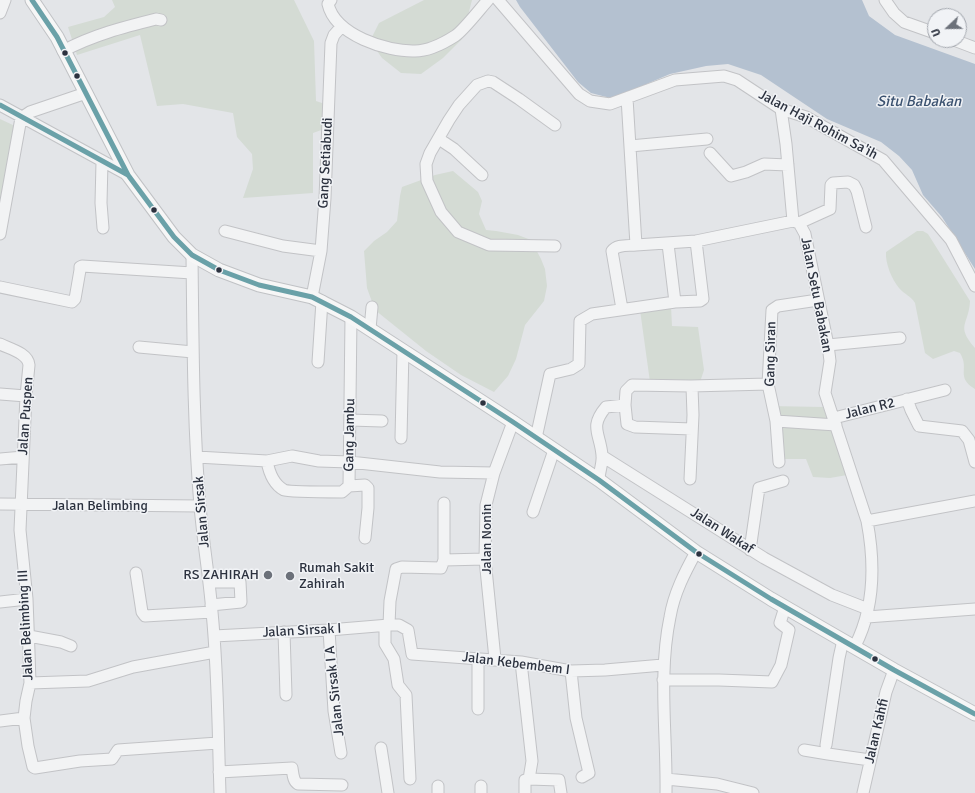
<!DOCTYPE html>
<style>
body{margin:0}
#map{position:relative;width:975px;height:793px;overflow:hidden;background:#e3e5e8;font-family:Signika,sans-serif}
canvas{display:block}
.north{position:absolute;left:927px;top:8px;width:40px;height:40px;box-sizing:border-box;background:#f1f3f6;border:1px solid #a2a6ad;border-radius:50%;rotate:248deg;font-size:11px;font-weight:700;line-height:16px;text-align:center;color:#2c323f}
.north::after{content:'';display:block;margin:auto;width:14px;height:18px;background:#6c717a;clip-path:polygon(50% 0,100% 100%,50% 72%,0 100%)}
</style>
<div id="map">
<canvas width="975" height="793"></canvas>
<div class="north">U</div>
</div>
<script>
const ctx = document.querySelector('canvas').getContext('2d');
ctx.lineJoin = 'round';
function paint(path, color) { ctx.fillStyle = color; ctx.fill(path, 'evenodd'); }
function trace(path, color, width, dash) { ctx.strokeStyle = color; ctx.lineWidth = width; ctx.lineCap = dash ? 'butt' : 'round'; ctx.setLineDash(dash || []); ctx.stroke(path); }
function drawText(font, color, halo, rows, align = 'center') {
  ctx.font = font + ' Signika,sans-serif'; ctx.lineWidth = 3; ctx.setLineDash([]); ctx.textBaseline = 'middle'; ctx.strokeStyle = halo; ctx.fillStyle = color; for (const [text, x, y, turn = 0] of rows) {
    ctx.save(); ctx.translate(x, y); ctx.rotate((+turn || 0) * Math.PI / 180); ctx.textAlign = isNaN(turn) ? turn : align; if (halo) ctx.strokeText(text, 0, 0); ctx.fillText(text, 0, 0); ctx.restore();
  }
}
paint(new Path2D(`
 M112 0H294L314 41 316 101 325 104 324 129 313 133V193L243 198 253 169 252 154 237 137 233 113 183 104 157 106 140 35 77 55 68 27 104 17 115 7Z
 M424 0H472L462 39 443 58 421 74 401 73 382 58 370 41 379 23Z
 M0 119 15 126 0 202Z
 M453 171 478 192 482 201 479 214 486 230 496 231 518 235 531 240 541 259 545 269 547 286 544 301 525 325 516 359 508 376 494 392 461 375 426 351 375 310 367 288 364 251 374 241 387 232 397 221 400 196 402 187 435 175Z
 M917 231H923L928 234 970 301C969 325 955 325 975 348V389C955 377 970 369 960 353L954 351 933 359 925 353 915 303C911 296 904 294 899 288 892 280 885 263 886 252Z
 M671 306 672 326 698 327 704 370 700 382H650L640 310Z
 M770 406 823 407 847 475 830 478 813 477 806 459H776Z`), '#d4dbd4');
paint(new Path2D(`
 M516 0H862L869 16 895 35 975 64V269L942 217 923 195 912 170 899 156 881 142 827 119 761 75 728 64 706 66 670 74 635 89 626 98 618 100 591 93 578 82 520 7Z`), '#b4c1d0');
const minor = new Path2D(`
 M331 0 328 4C335 35 387 52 415 51 428 51 444 43 455 36 463 31 480 9 488 0
 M498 0 579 94 590 101 610 104 675 80 724 76 737 80 781 109 806 117 883 160 951 240 975 286
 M885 0 894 13 904 22 935 33
 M0 13 5 0
 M954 40 975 48
 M63 51C93 35 124 27 156 19L161 20
 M627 98 636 245 696 241 793 221 799 223 805 234 828 345 830 361 825 393 867 521C875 563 875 607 855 646
 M0 105 128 175
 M781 109 786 144 793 221
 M439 139 454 149 482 175
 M630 146 707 139
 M710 153 731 176 746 172 764 164 788 165
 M102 162 101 203 103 228
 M799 223 830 209 831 185 833 183 848 182 854 185 857 191 866 227
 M225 231 283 246 321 251
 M0 234 21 118 30 112 86 93
 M668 244 675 302
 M555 246 489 245 458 232 441 212 427 181 426 164 430 153 449 120 459 105 477 85 488 81 493 82 519 99 555 125
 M192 255C193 339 193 423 200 506 203 541 209 576 212 612 218 672 218 733 220 793
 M0 287 72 302 75 299 80 270V267L82 266 192 273
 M312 297 321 251 325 198 331 43 334 35 342 26
 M622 309 612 251C617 244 628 246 636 245
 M370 329 372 307
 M0 344C10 349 28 353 29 365L26 396 20 530 27 599 29 652 30 683 26 701 24 718 28 746 33 767 35 768 80 761 112 759 118 750 218 743
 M828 345 900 338
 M139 347 193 352
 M318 362 322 301
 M691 386 768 384
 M0 394 26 396
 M907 399 911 410 919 426 962 431 969 440 975 462
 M834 418 945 390
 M350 420 382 421
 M776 421 836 425
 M401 438 403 350
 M536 438 550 374 571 369 579 364 580 321 592 314 675 302 700 301 703 299 696 241
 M602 456 764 558 832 595 868 609
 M197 457 267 461 292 456 319 461 350 462 440 472 494 473
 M0 459 23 457
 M267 461C269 472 273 484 284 490 289 492 333 492 342 492L349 486 351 317
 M779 462 776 421 768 384 772 310 778 306 818 300
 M690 479 693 415 692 387 691 386 632 385 626 391 625 405 627 424 635 427 692 429
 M599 480C599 472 603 463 602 455 600 433 589 427 606 407L625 405
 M349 486 365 485 368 488V508L365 538
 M0 504 200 506
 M533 512 554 450
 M867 521 975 501
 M750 550 759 488 783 481
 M444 560 485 559
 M136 573 142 612 145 616 212 612
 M209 582H240L241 602 211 605
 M0 602 27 599
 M867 617 975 609
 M389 625 390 601 396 569 402 567 441 568 444 560V503
 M385 626V644L394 659 398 685 406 695 410 779
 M329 630 334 711 341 753
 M284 632 286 695
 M29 636 61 642 71 646
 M214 636 329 630 389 625H399L408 630 412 654 521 662 571 671 605 670 663 665
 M495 659 485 559 486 505 494 473 513 422
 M521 662 532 761 529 779 525 780V793
 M571 671 576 718 589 773 582 777
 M663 680H719L772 682 781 665 789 630 780 623 785 607
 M30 683 88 681 133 667 215 652
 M478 709V659
 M0 721 24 718
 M826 745 839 658 843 640
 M381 748 388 793
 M804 750 828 754 870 760
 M219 772 292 768C293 774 293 781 298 784L342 785
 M529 779 559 780 561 793
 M666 779 717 784 753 793
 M438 786V793
 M481 786V793
 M666 793C667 734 658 675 670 617 674 593 685 572 696 552
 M863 793 886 692 894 670`);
const major = new Path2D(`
 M32 0 57 37 128 175 174 237 192 255 219 270 259 285 312 297 351 317 513 422 599 480 696 552 771 599 894 670 975 714`);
trace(minor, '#c2c3c6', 13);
trace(major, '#c0c2c5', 15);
trace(minor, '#f2f3f4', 11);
trace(major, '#f6f6f6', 13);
trace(new Path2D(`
 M32 0 57 37 128 175 174 237 192 255 219 270 259 285 312 297 351 317 513 422 599 480 696 552 771 599 894 670 975 714
 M0 105 128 175`), '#6aa1a8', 5);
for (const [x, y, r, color] of [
 [65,53,3.5,"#2c323f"],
 [77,76,3.5,"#2c323f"],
 [154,210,3.5,"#2c323f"],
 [219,270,3.5,"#2c323f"],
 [483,403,3.5,"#2c323f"],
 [699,554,3.5,"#2c323f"],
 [268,575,5,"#6c717a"],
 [290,576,5,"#6c717a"],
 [875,659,3.5,"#2c323f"]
]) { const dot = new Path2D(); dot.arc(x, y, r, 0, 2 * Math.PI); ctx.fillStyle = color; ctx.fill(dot); trace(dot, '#f1f3f6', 1.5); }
drawText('14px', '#2c323f', '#f1f3f6', [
 ["Jalan Haji Rohim Sa'ih",818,125,28],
 ["Gang Setiabudi",326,163,-87],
 ["Jalan Setu Babakan",816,295,79],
 ["Gang Siran",771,354,-89],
 ["Jalan R2",870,409,-14],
 ["Jalan Puspen",26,416,-86],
 ["Gang Jambu",350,435,-89],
 ["Jalan Belimbing",100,506],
 ["Jalan Sirsak",202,512,-95],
 ["Jalan Wakaf",722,531,33],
 ["Jalan Nonin",487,539,-90],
 ["Jalan Belimbing III",26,625,-93],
 ["Jalan Sirsak I",302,631,-3],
 ["Jalan Kebembem I",516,664,7],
 ["Jalan Sirsak I A",335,691,-96],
 ["Jalan Kahfi",877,731,-77]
]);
drawText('14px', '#2c323f', '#f1f3f6', [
 ["Rumah Sakit",299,568],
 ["Zahirah",299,584],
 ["RS ZAHIRAH",259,575,"right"]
], 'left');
drawText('italic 15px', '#3a516f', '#f1f3f6', [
 ["Situ Babakan",919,102]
]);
</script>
